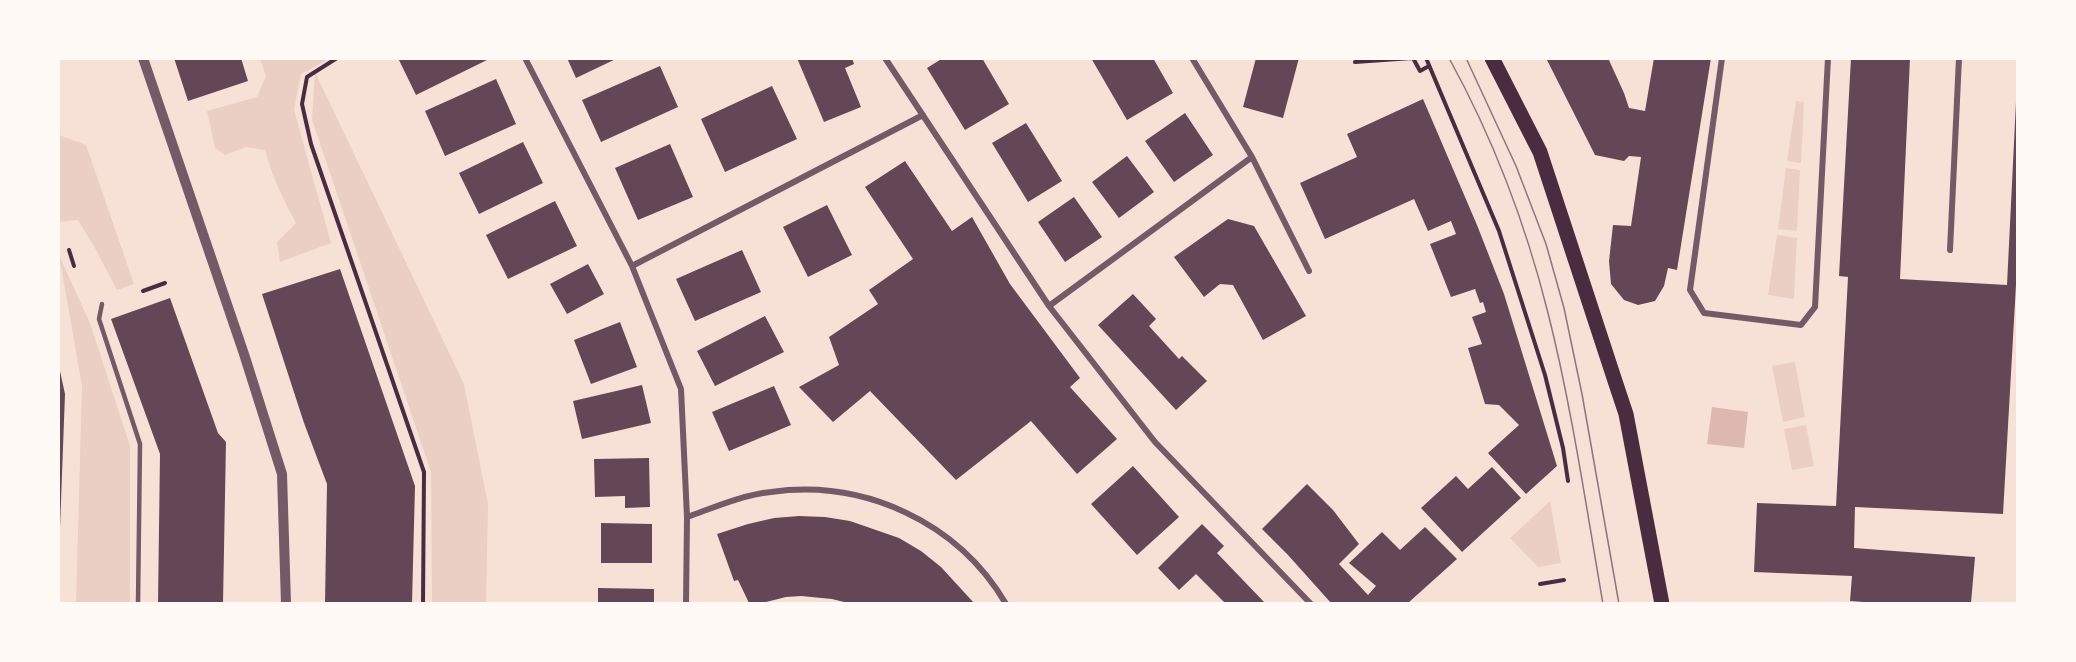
<!DOCTYPE html>
<style>
body{margin:0}
#map{position:relative;width:2076px;height:662px;overflow:hidden;background:#f7e1d7;font-family:Manrope,sans-serif}
canvas{display:block}
.frame{position:absolute;inset:0;border:60px solid #fffaf5;pointer-events:none}
</style>
<div id="map">
<canvas width="2076" height="662"></canvas>
<div class="frame"></div>
</div>
<script>
const ctx = document.querySelector('canvas').getContext('2d');
ctx.lineJoin = 'round';
function paint(path, color) { ctx.fillStyle = color; ctx.fill(path, 'evenodd'); }
function trace(path, color, width, dash) { ctx.strokeStyle = color; ctx.lineWidth = width; ctx.lineCap = dash ? 'butt' : 'round'; ctx.setLineDash(dash || []); ctx.stroke(path); }
paint(new Path2D(`
 M260 59H329L301 74 294 110 331 243 280 262 277 242 296 223C283 199 272 176 265 150L246 147 225 155 215 148 207 111 257 97 266 76Z
 M315 72 464 384 488 504 486 603H432L431 472 312 120Z
 M1796 101 1804 102 1801 163 1787 161Z
 M59 135 86 145 134 284 117 290 96 250 78 220 59 222Z
 M1786 168 1800 170 1797 231 1778 229Z
 M1777 235 1797 238 1794 299 1768 295Z
 M59 255 90 323 130 446V603H76L82 386Z
 M1795 362 1805 417 1783 422 1772 366Z
 M1806 425 1814 466 1792 470 1784 429Z
 M1550 501 1561 563 1538 567 1510 538Z`), '#ebcfc5');
paint(new Path2D(`
 M1712 407 1748 412 1744 448 1707 444Z`), '#dcb8b0');
paint(new Path2D(`
 M174 58H241L248 81 188 101Z
 M398 58H486L487 60 416 95Z
 M567 58H618L576 78Z
 M797 58H852L854 64 845 68 861 107 824 122Z
 M943 58H982L1009 104 965 130 927 68Z
 M1091 58H1153L1173 93 1127 120Z
 M1256 58H1299L1283 118 1243 107Z
 M1546 58H1608L1624 93 1629 108 1645 111 1654 58H1711L1677 270 1668 268 1664 286 1655 301 1638 305 1624 300 1611 284 1609 261 1613 225 1631 226 1641 157 1629 156 1624 161 1595 155Z
 M1851 58H1910L1900 279 2007 285 2016 102H2018V285H2016L2003 514 1855 507 1854 548 1975 557 1971 603H1877L1850 601 1852 576 1754 572 1757 503 1836 506 1848 277 1839 276Z
 M660 66 678 107 601 142 582 100Z
 M496 79 516 124 445 156 425 111Z
 M772 86 797 139 725 172 701 119Z
 M1423 99 1477 225 1504 294 1557 466 1526 494 1488 453 1519 425 1499 405 1485 404 1468 348 1482 344 1472 317 1486 312 1483 302 1480 303 1475 289 1451 297 1430 244 1456 234 1451 221 1428 231 1414 199 1325 239 1300 183 1357 157 1347 134Z
 M1185 113 1213 155 1174 182 1145 141Z
 M1026 123 1062 181 1028 202 992 143Z
 M523 142 543 183 479 214 459 173Z
 M670 144 693 197 638 220 615 168Z
 M1127 156 1154 192 1119 218 1092 182Z
 M905 161 952 231 972 217 1010 284 1080 378 1070 387 1117 439 1077 474 1031 421 956 480 870 391 833 422 799 387 839 365 829 337 878 304 869 290 913 259 865 187Z
 M1074 197 1102 237 1065 262 1038 222Z
 M555 201 577 246 508 279 486 235Z
 M827 205 852 255 808 277 783 227Z
 M1228 219 1254 226 1306 316 1263 340 1233 285 1220 284 1204 297 1174 257Z
 M742 250 761 292 695 321 676 279Z
 M588 264 604 294 567 314 550 284Z
 M340 269 415 486 412 603H325L327 484 304 423 262 294Z
 M1133 294 1156 319 1149 326 1179 359 1182 356 1207 381 1176 410 1098 325Z
 M170 298 218 433 226 442 223 603H158L160 454 111 319Z
 M765 316 784 352 715 386 697 351Z
 M620 322 637 367 591 384 574 340Z
 M58 362 65 394 60 528H58Z
 M642 385 651 423 582 439 573 401Z
 M774 386 791 425 729 451 712 412Z
 M649 458 650 507 625 508V496L595 497 594 459Z
 M1133 466 1179 517 1137 555 1091 504Z
 M1492 467 1521 498 1462 552 1421 508 1456 476 1468 489Z
 M1307 484 1333 510 1359 544 1339 564 1368 595 1376 586 1349 563 1382 532 1400 550 1425 527 1457 559 1408 603H1331L1288 555 1262 529Z
 M799 516 825 517 850 521 899 538 921 551 941 567 974 603H848L832 599 801 596 786 597 762 603H749L738 580 734 581 717 534 748 524 774 518Z
 M601 523 652 524V563H601Z
 M1202 524 1224 546 1217 553 1265 603H1225L1196 574 1179 590 1158 568Z
 M598 588 654 589V603H598Z`), '#644757');
trace(new Path2D(`
 M337 58 307 77 302 104 311 144 424 472 423 604
 M1413 58 1420 71 1429 66
 M1426 58 1499 231 1545 375 1563 448 1568 481
 M1355 62 1412 58
 M69 250 74 266
 M143 291 165 283
 M1540 584 1564 580`), '#4a2c40', 4);
trace(new Path2D(`
 M102 304 99 319 140 444 138 604`), '#755966', 4.5);
trace(new Path2D(`
 M525 58 632 266 681 389 687 517 686 604
 M885 58 1049 306 1155 442 1311 604
 M1192 58 1252 157 1309 271
 M1722 58 1690 290 1704 313 1801 325 1815 307 1828 58
 M1950 250 1959 58
 M632 266 923 115
 M1049 306 1252 157
 M687 517C715 507 742 495 771 492 864 479 958 522 1006 604`), '#755966', 6);
trace(new Path2D(`
 M143 58 244 354 282 474 286 604`), '#755966', 10);
trace(new Path2D(`
 M1492 58 1540 152 1615 381 1626 414 1662 604`), '#4a2c40', 15);
trace(new Path2D(`
 M1449 58C1493 138 1526 225 1548 313 1572 408 1586 506 1603 604
 M1466 58 1516 166 1546 244 1564 308 1582 394 1619 604`), '#8f747c', 1.5);
</script>
